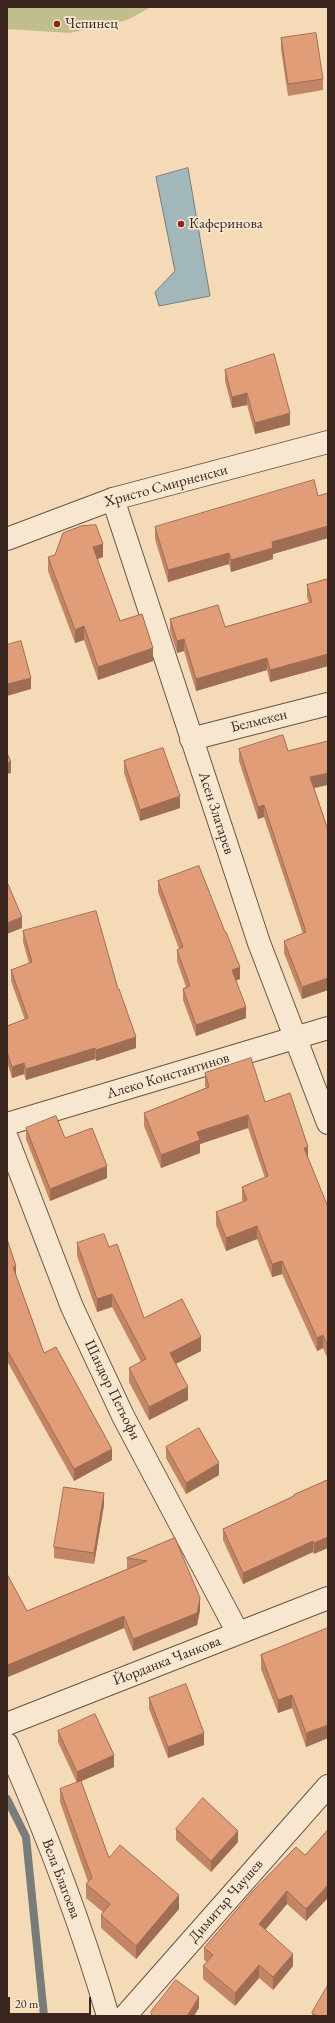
<!DOCTYPE html>
<meta charset="utf-8">
<style>
body{margin:0}
#map{position:relative;width:335px;height:2023px;overflow:hidden;background:#f4dab6;font-family:"EB Garamond",serif}
canvas{display:block}
.frame{position:absolute;inset:0;border:8px solid #3a261e;pointer-events:none}
.scale{position:absolute;left:8px;top:1997px;width:83px;height:18px;box-sizing:border-box;border:2px solid #3a261e;border-top:0;padding-left:5px;font-size:12px;line-height:14px;white-space:nowrap;color:#3a261e;-webkit-text-stroke:3px #f8e7d0;paint-order:stroke}
</style>
<div id="map">
<canvas width="335" height="2023"></canvas>
<div class="frame"></div>
<div class="scale">20 m</div>
</div>
<script>
const ctx = document.querySelector('canvas').getContext('2d');
ctx.lineJoin = 'round';
function paint(path, color) { ctx.fillStyle = color; ctx.fill(path, 'evenodd'); }
function trace(path, color, width, dash) { ctx.strokeStyle = color; ctx.lineWidth = width; ctx.lineCap = dash ? 'butt' : 'round'; ctx.setLineDash(dash || []); ctx.stroke(path); }
function drawText(font, color, halo, rows, align = 'center') {
  ctx.font = font + ' "EB Garamond",serif'; ctx.lineWidth = 3.5; ctx.setLineDash([]); ctx.textBaseline = 'middle'; ctx.strokeStyle = halo; ctx.fillStyle = color; for (const [text, x, y, turn = 0] of rows) {
    ctx.save(); ctx.translate(x, y); ctx.rotate((+turn || 0) * Math.PI / 180); ctx.textAlign = isNaN(turn) ? turn : align; if (halo) ctx.strokeText(text, 0, 0); ctx.fillText(text, 0, 0); ctx.restore();
  }
}
paint(new Path2D(`
 M7 7H151L127 20 70 33 7 29Z`), '#bfbe8c');
const water = new Path2D(`
 M188 168 210 296 159 306 155 292 175 271 156 177Z`);
paint(water, '#a2b7ba');
trace(water, '#787d7c', 1);
trace(new Path2D(`
 M7 1799 26 1837 44 2016`), '#787d7c', 8);
const minor = new Path2D(`
 M113 499 259 943 328 1123
 M191 739 328 704
 M7 1124 328 1028
 M7 1138 72 1307 123 1416 238 1633
 M7 1724 328 1598
 M7 1744C46 1832 81 1924 108 2016
 M125 2016 328 1786`);
const tertiary = new Path2D(`
 M7 539 113 499 328 442`);
trace(minor, '#685344', 24);
trace(tertiary, '#685344', 24);
trace(minor, '#f8e7d0', 22);
trace(tertiary, '#f8e7d0', 22);
paint(new Path2D(`
 M281 38 323 79V90L288 96 281 49Z
 M225 370 290 425 255 434 247 405 232 408 225 381Z
 M328 493V538L273 554V559L231 572 229 564 168 582 155 539V527L318 496Z
 M48 557H103L97 559 120 621 153 661 98 680 84 640 75 643 48 571Z
 M328 579V666L270 682 267 670 196 691 184 651 177 653 170 631V619L225 627 309 603 307 597V585Z
 M239 749 288 751 314 788 328 830V990L302 999 284 953V941L303 934 264 817 258 819 239 761Z
 M124 761 180 808 140 821 124 773Z
 M158 881 240 979 236 980 246 1018 196 1036 183 1000V989L186 987 177 961V950L179 949 158 892Z
 M23 931 118 989 136 1048 96 1061 95 1059 26 1080 24 1074 12 1078 7 1062V1026L25 1020 11 981V970L29 963 23 942Z
 M205 1073 265 1102 308 1158 328 1207V1360L323 1348 317 1351 282 1274 272 1277 257 1239 226 1251 216 1225V1212L243 1202 242 1200V1187L265 1178 248 1128 200 1144V1153L161 1168 144 1126V1113L206 1088 205 1086Z
 M26 1128 107 1178 50 1201 26 1139Z
 M7 1239 16 1275 44 1353 112 1460 74 1481 7 1361Z
 M77 1243 109 1247 144 1318 201 1351 175 1364 188 1400 149 1420 129 1382V1368L141 1362 112 1307 97 1312 77 1256Z
 M166 1447 219 1475 186 1494 166 1458Z
 M328 1480 314 1554 313 1552 243 1584 223 1540V1529L294 1497V1495Z
 M104 1505 94 1564 54 1558V1547Z
 M175 1538 200 1610 197 1625 133 1651 124 1628 8 1677 7 1676V1574L27 1611 127 1569V1558Z
 M328 1628V1738L306 1747 292 1708 278 1713 261 1669V1655Z
 M149 1698 204 1745 168 1758 149 1709Z
 M58 1731 114 1767 78 1782 109 1858 179 1909 136 1959 101 1928V1915L103 1912 86 1898V1884L88 1882 60 1802V1789L77 1783 58 1742Z
 M176 1829 238 1842 211 1872 176 1840Z
 M328 1830 306 1921 287 1904 265 1930 293 1966 273 1990 259 1978 235 2006 203 1979V1966L207 1962 204 1960V1948L305 1855Z
 M312 2013 328 2016H312Z`), '#c28667');
paint(new Path2D(`
 M247 393V405L232 408V397Z
 M290 413V425L255 434V423Z
 M328 526V538L273 554V559L231 572V560L272 542Z
 M103 544V557L93 561V547Z
 M229 553V564L168 582V570Z
 M84 626V640L75 643V630Z
 M184 639V651L177 653V641Z
 M153 648V661L98 680V667Z
 M328 654V666L270 682V670Z
 M267 658V670L196 691V679Z
 M31 678V689L7 696V684Z
 M11 762V773L7 774V763Z
 M328 773V785L310 789V777Z
 M180 796V808L140 821V810Z
 M264 805V817L258 819V807Z
 M22 917V928L7 934V923Z
 M240 967V979L232 982V970Z
 M328 978V990L302 999V987Z
 M246 1007V1018L196 1036V1025Z
 M136 1037V1048L96 1061V1050Z
 M95 1048V1059L26 1080V1069Z
 M24 1063V1074L12 1078V1067Z
 M248 1115V1128L200 1144V1153L161 1168V1155L197 1132Z
 M308 1147V1160L304 1148Z
 M107 1166V1178L50 1201V1189Z
 M257 1226V1239L226 1251V1238Z
 M282 1261V1274L272 1277V1264Z
 M16 1266V1277L13 1267Z
 M112 1294V1307L97 1312V1299Z
 M323 1335V1348L317 1351V1338Z
 M201 1337V1351L170 1367V1353Z
 M188 1387V1400L149 1420V1407Z
 M112 1449V1460L74 1481V1469Z
 M219 1463V1475L186 1494V1483Z
 M104 1493V1505L94 1564V1553Z
 M328 1537V1548L314 1554V1543Z
 M313 1541V1552L243 1584V1573Z
 M200 1598V1610L197 1625 133 1651V1639Z
 M124 1616V1628L8 1677V1665Z
 M292 1695V1708L278 1713V1700Z
 M328 1725V1738L306 1747V1733Z
 M204 1733V1745L168 1758V1747Z
 M114 1755V1767L77 1783V1772Z
 M238 1831V1842L211 1872V1861Z
 M328 1885V1898L306 1921V1909Z
 M287 1891V1904L259 1937V1924Z
 M179 1895V1909L136 1959V1946Z
 M293 1954V1966L273 1990V1977Z
 M259 1965V1978L235 2006V1993Z
 M199 1997V2008L194 2016H187Z`), '#9e6d54');
const building = new Path2D(`
 M316 33 323 79 288 84 281 38Z
 M274 354 290 413 255 423 247 393 232 397 225 370Z
 M314 480 318 496 328 493V526L272 542 273 548 231 560 229 553 168 570 155 527Z
 M96 525 103 544 93 547 120 621 142 614 153 648 98 667 84 626 75 630 48 557 55 555 63 533 81 526Z
 M328 579V654L270 670 267 658 196 679 184 639 177 641 170 619 218 605 225 627 312 602 307 585Z
 M21 641 31 678 7 684V645Z
 M283 735 288 751 328 741V773L310 777 328 830V978L302 987 284 941 306 932 264 805 258 807 239 749Z
 M163 748 180 796 140 810 124 761Z
 M7 753 11 762 7 763Z
 M199 866 225 932H226L240 967 232 970 246 1007 196 1025 183 989 190 986 177 950 183 947 158 881Z
 M7 882 22 917 7 923Z
 M96 911 118 989H119L136 1037 96 1050 95 1048 26 1069 24 1063 12 1067 7 1052V1026L28 1018 11 970 32 962 23 931Z
 M251 1058 265 1102 290 1093 308 1147 304 1148 328 1207V1347L323 1335 317 1338 282 1261 272 1264 257 1226 226 1238 216 1212 247 1200 242 1187 268 1176 248 1115 197 1132 200 1140 161 1155 144 1113 209 1087 205 1073Z
 M56 1116 65 1138 92 1128 107 1166 50 1189 26 1128Z
 M104 1234 109 1247 117 1244 144 1318 182 1299 201 1337 170 1353 188 1387 149 1407 129 1368 146 1359 112 1294 97 1299 77 1243Z
 M7 1239 16 1266 13 1267 44 1353 56 1347 112 1449 74 1469 7 1350Z
 M199 1428 219 1463 186 1483 166 1447Z
 M328 1480V1537L314 1543 313 1541 243 1573 223 1529 294 1496V1495Z
 M64 1487 104 1493 94 1553 54 1547Z
 M175 1538 200 1598 197 1613 133 1639 124 1616 8 1665 7 1664V1574L27 1611 147 1561 127 1558Z
 M328 1628V1725L306 1733 292 1695 278 1700 261 1655Z
 M186 1684 204 1733 168 1747 149 1698Z
 M95 1714 114 1755 77 1772 58 1731Z
 M81 1781 109 1858 120 1845 179 1895 136 1946 101 1915 110 1904 86 1884 92 1878 60 1789Z
 M203 1798 238 1831 211 1861 176 1829Z
 M328 1830V1885L306 1909 287 1891 259 1924 293 1954 273 1977 259 1965 235 1993 203 1966 213 1955 204 1948 252 1892 296 1847 305 1855Z
 M176 1980 199 1997 187 2016H152L151 2012Z
 M328 1985V2016H318L312 2013Z`);
paint(building, '#e19c78');
trace(building, '#9e6d54', 1);
for (const [x, y, r, color] of [
 [57,24,4,"#8f2418"],
 [181,224,4,"#8f2418"]
]) { const dot = new Path2D(); dot.arc(x, y, r, 0, 2 * Math.PI); ctx.fillStyle = color; ctx.fill(dot); trace(dot, '#f8e7d0', 1.5); }
drawText('15px', '#3a261e', '#f8e7d0', [
 ["Чепинец",65,24],
 ["Каферинова",189,224]
], 'left');
drawText('15px', '#3a261e', '#f8e7d0', [
 ["Христо Смирненски",166,486,-15],
 ["Белмекен",259,721,-14],
 ["Асен Златарев",216,813,72],
 ["Алеко Константинов",168,1076,-17],
 ["Шандор Петьофи",112,1390,64],
 ["Йорданка Чанкова",167,1661,-21],
 ["Вела Благоева",61,1879,69],
 ["Димитър Чаушев",226,1901,-49]
]);
</script>
